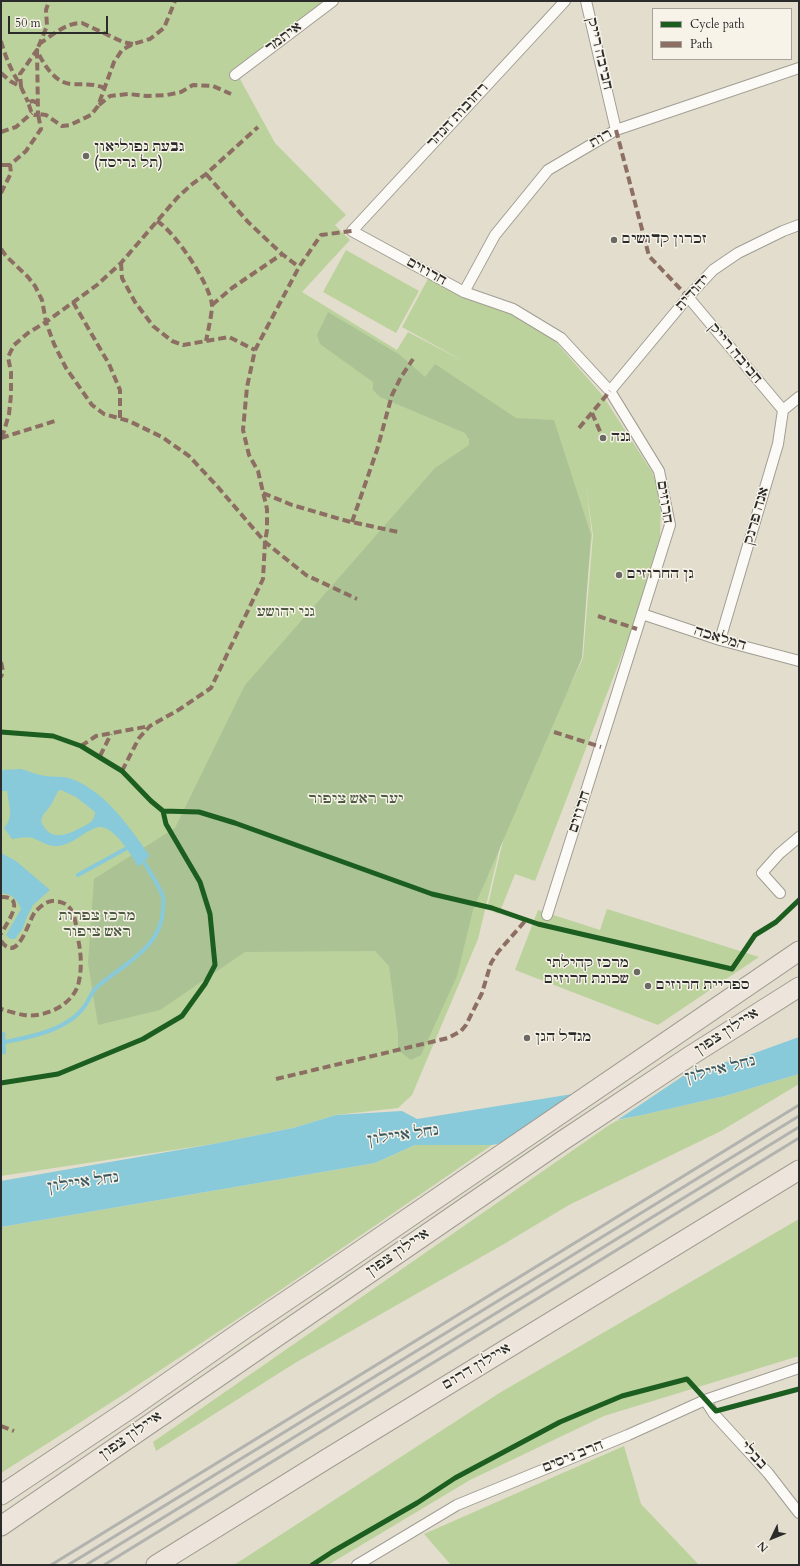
<!DOCTYPE html>
<meta charset="utf-8">
<style>
body{margin:0}
#map{position:relative;width:800px;height:1566px;overflow:hidden;background:#e2ddcc;font-family:Cardo,serif}
canvas{display:block}
.frame{position:absolute;inset:0;border:2px solid #2b2b2b;pointer-events:none}
.legend{position:absolute;left:652px;top:8px;width:140px;height:52px;box-sizing:border-box;background:#f7f3e8;border:1px solid #a5a39c;margin:0;padding:5px 7px;list-style:none;font-size:12px;color:#2b2b2b}
.legend li{display:flex;align-items:center;gap:8px;height:20px}
.legend b{width:20px;border:1px solid #a5a39c}
.north{position:absolute;left:752px;top:1518px;width:40px;height:40px;-webkit-text-stroke:3px #f7f3e8;paint-order:stroke;rotate:227deg;font-size:11px;font-weight:700;line-height:16px;text-align:center;color:#2b2b2b}
.north::after{content:'';display:block;margin:auto;width:14px;height:18px;background:#2b2b2b;clip-path:polygon(50% 0,100% 100%,50% 72%,0 100%)}
.scale{position:absolute;left:8px;top:16px;width:100px;height:18px;box-sizing:border-box;border:2px solid #2b2b2b;border-top:0;padding-left:5px;font-size:12px;line-height:14px;white-space:nowrap;color:#2b2b2b;-webkit-text-stroke:3px #f7f3e8;paint-order:stroke}
</style>
<div id="map">
<canvas width="800" height="1566"></canvas>
<div class="frame"></div>
<ul class="legend">
<li><b style="height:5px;background:#1b5e20"></b>Cycle path</li>
<li><b style="height:5px;background:#8d6e63"></b>Path</li>
</ul>
<div class="north">N</div>
<div class="scale">50 m</div>
</div>
<script>
const ctx = document.querySelector('canvas').getContext('2d');
ctx.lineJoin = 'round';
function paint(path, color) { ctx.fillStyle = color; ctx.fill(path, 'evenodd'); }
function trace(path, color, width, dash) { ctx.strokeStyle = color; ctx.lineWidth = width; ctx.lineCap = dash ? 'butt' : 'round'; ctx.setLineDash(dash || []); ctx.stroke(path); }
function drawText(font, color, halo, rows, align = 'center') {
  ctx.font = font + ' Cardo,"Frank Ruhl Libre",serif'; ctx.lineWidth = 3; ctx.setLineDash([]); ctx.textBaseline = 'middle'; ctx.strokeStyle = halo; ctx.fillStyle = color; for (const [text, x, y, turn = 0] of rows) {
    ctx.save(); ctx.translate(x, y); ctx.rotate((+turn || 0) * Math.PI / 180); ctx.textAlign = isNaN(turn) ? turn : align; if (halo) ctx.strokeText(text, 0, 0); ctx.fillText(text, 0, 0); ctx.restore();
  }
}
paint(new Path2D(`
 M1 1H328L240 79 275 143 346 215 335 225 350 240 302 292 397 350 408 332 465 362 402 327 429 277 514 314 556 342 603 396 652 472 657 485 661 502 660 537 638 613 535 881 515 874 499 914 487 909 510 811 583 658 593 535 586 487 592 535 579 658 509 810 478 939 412 1095 398 1108 336 1115 293 1128 213 1144 1 1176Z
 M346 250 419 291 396 333 323 292Z
 M607 909 759 957 658 1025 515 970 538 910 600 930Z
 M799 1074V1084L721 1131 569 1205 504 1244 295 1363 156 1451 153 1442 615 1121 725 1096Z
 M415 1145H492C330 1257 168 1368 1 1473V1227L375 1163Z
 M799 1219V1356L604 1416 470 1480 328 1565H234L501 1392Z
 M624 1446 641 1504 699 1565H451L424 1534Z`), '#bcd29d');
paint(new Path2D(`
 M328 312 400 355 425 377 435 364 516 418 554 420 591 535 582 658 473 910 457 976 421 1055 411 1060 398 1050V1033L389 966 375 951 245 952 160 1010 98 1025 88 963 94 879 175 828 245 685 435 468 469 445V439L465 433 380 397 373 390V382L320 344 317 335Z`), '#abc394');
paint(new Path2D(`
 M21 769C29 771 37 775 45 776 53 777 61 776 69 778 105 790 129 827 150 856L138 867C132 856 112 821 95 828 82 833 72 845 57 846 48 847 41 841 33 838 27 836 18 838 12 839L4 828C14 818 9 805 7 791H1V770ZM61 790 76 797 95 812C95 822 87 825 78 829 64 837 48 840 41 821L43 815 51 805 58 791Z
 M1 853 16 861 50 890 33 905 26 919 23 928 15 939H10L6 935 21 909C17 899 12 894 1 893Z
 M1 1032H5L6 1054H1Z
 M799 1037V1074L725 1096 642 1115 492 1145H415L375 1163 1 1227V1181L213 1144 293 1128 336 1115 402 1111 417 1119 585 1092 703 1068 741 1058Z`), '#88c9da');
paint(new Path2D(`
 M695 1068 613 1123 507 1144 589 1090Z`), '#e2ddcc');
trace(new Path2D(`
 M78 875 127 848
 M5 1042C31 1037 67 1030 84 1007 89 1001 91 992 97 987 122 965 162 948 163 909 163 905 164 900 163 897 160 887 149 871 144 862`), '#88c9da', 4);
const minor = new Path2D(`
 M586 1 616 130
 M235 75 333 1
 M464 292 495 235 548 170 616 130 799 68
 M688 297 783 410
 M610 391 688 297 713 270 738 253 783 231 799 225
 M642 614 720 640 799 661
 M720 640 778 444 783 410 799 397
 M780 893 762 873 779 854 799 837
 M547 915 670 525 659 471 610 391 561 338 513 309 464 292 352 231 565 1
 M705 1400 714 1414 768 1473 799 1513
 M357 1565 457 1505 628 1435 705 1400 799 1368`);
const motorway = new Path2D(`
 M1 1495 131 1408 246 1328 338 1266 799 951
 M1 1526 562 1141 690 1056 799 987
 M156 1565 325 1460 799 1170`);
trace(minor, '#a09d93', 12);
trace(motorway, '#a09d93', 21);
trace(minor, '#fbfaf7', 10);
trace(motorway, '#ede5dc', 19);
trace(new Path2D(`
 M51 1565 799 1105
 M68 1565 799 1116
 M86 1565 799 1127
 M104 1565 799 1138`), '#b2b2af', 3);
trace(new Path2D(`
 M1 41C5 56 11 70 19 83
 M39 44C51 36 67 22 82 23L123 42 133 44
 M1 73 10 81 21 87 28 102
 M21 87 20 74 37 50C43 64 55 83 71 84 84 85 92 83 105 88
 M37 103 33 101 28 102 32 114 35 115 38 114 37 50 47 26 46 10 49 1
 M99 105 110 96 128 94 147 96 167 95 181 92 193 85 213 86 231 94
 M616 130 649 256 688 297
 M1 132 16 127 32 113
 M1 165H10
 M206 174 248 222 282 254 299 267
 M1 193 11 173 10 165 26 151 41 129 38 114 46 115 62 126 70 125 91 115 98 106 114 62 122 50 133 44 150 39 164 28 175 1
 M157 221C175 232 210 284 212 305 212 314 208 331 206 341
 M1 249 6 256 28 277 35 286 42 300 46 322 54 344 66 368 92 405 104 414 129 421 162 437 189 456 217 486 265 542 306 575 357 599
 M121 263 122 278 135 302 153 326 172 341 183 345 229 337 255 350
 M73 302 109 364 120 390V418
 M212 305 232 288 282 254
 M592 413 602 436
 M579 428 610 391
 M1 438 55 421
 M2 438 9 414 11 395V372L8 357 14 345 28 333 46 322 97 285 121 263 177 198 191 185 206 174 258 127
 M263 493 292 505 347 521 398 532
 M352 522 377 450 392 395 401 377 413 359
 M598 616 637 629
 M1 662 3 671 1 677
 M554 732 601 747
 M81 746 96 736 150 726
 M100 756 111 734
 M122 771 139 738 150 726 180 709 211 688 263 579 265 542 267 530V509L258 471 249 455 243 430 247 387 255 350 299 267 321 235 352 231
 M1 897C28 896 6 924 1 934
 M1 941C18 965 28 921 35 912 40 907 45 902 52 901 57 901 63 902 67 905 76 913 76 927 78 939 81 952 82 967 79 981 75 1004 46 1018 24 1015 17 1014 8 1011 1 1009
 M276 1079 448 1038 461 1031 466 1025 482 993 491 963 498 952 526 920
 M1 1426 14 1431`), '#8d6e63', 4, [8, 4]);
trace(new Path2D(`
 M1 732 53 736 81 746 122 771 151 801 163 811 166 824 200 882 210 914 215 965 205 984 182 1016 143 1039 58 1074 1 1083
 M163 811 199 812 235 823 432 894 492 908 538 924 732 969 755 935 776 922 799 900
 M312 1565 332 1552 417 1503 455 1478 560 1422 622 1396 687 1379 716 1411 799 1389`), '#1b5e20', 5);
for (const [x, y, r, color] of [
 [86,156,4,"#6b6963"],
 [614,240,4,"#6b6963"],
 [603,438,4,"#6b6963"],
 [619,575,4,"#6b6963"],
 [637,972,4,"#6b6963"],
 [648,986,4,"#6b6963"],
 [527,1038,4,"#6b6963"]
]) { const dot = new Path2D(); dot.arc(x, y, r, 0, 2 * Math.PI); ctx.fillStyle = color; ctx.fill(dot); trace(dot, '#f7f3e8', 1.5); }
drawText('14px', '#2b2b2b', '#f7f3e8', [
 ["איתמר",284,38,-37],
 ["חביבה רייק",599,54,77],
 ["רחובות הנהר",458,116,-47],
 ["רות",601,139,-30],
 ["חרוזים",426,272,29],
 ["יהודית",693,293,-48],
 ["חביבה רייק",735,354,50],
 ["חרוזים",664,502,81],
 ["אנה פרנק",757,516,-74],
 ["המלאכה",720,639,17],
 ["חרוזים",580,812,-72],
 ["איילון צפון",727,1032,-33],
 ["איילון צפון",398,1253,-34],
 ["איילון דרום",477,1367,-31],
 ["איילון צפון",131,1436,-35],
 ["בבלי",753,1456,48],
 ["הרב ניסים",573,1457,-22]
]);
drawText('bold 14px', '#2b2b2b', '#f7f3e8', [
 ["גבעת נפוליאון",94,148],
 ["(תל גריסה)",94,164],
 ["זכרון קדושים",622,240],
 ["גנה",611,438],
 ["גן החרוזים",627,575],
 ["מרכז קהילתי",629,964,"right"],
 ["שכונת חרוזים",629,980,"right"],
 ["ספריית חרוזים",656,986],
 ["מגדל הגן",535,1038]
], 'left');
drawText('14px', '#4d5a42', '#f7f3e8', [
 ["גני יהושע",286,613],
 ["יער ראש ציפור",356,800],
 ["מרכז צפרות",97,917],
 ["ראש ציפור",97,933]
]);
drawText('italic 15px', '#3c5861', '#f7f3e8', [
 ["נחל איילון",720,1070,-14],
 ["נחל איילון",403,1136,-8],
 ["נחל איילון",83,1183,-8]
]);
</script>
